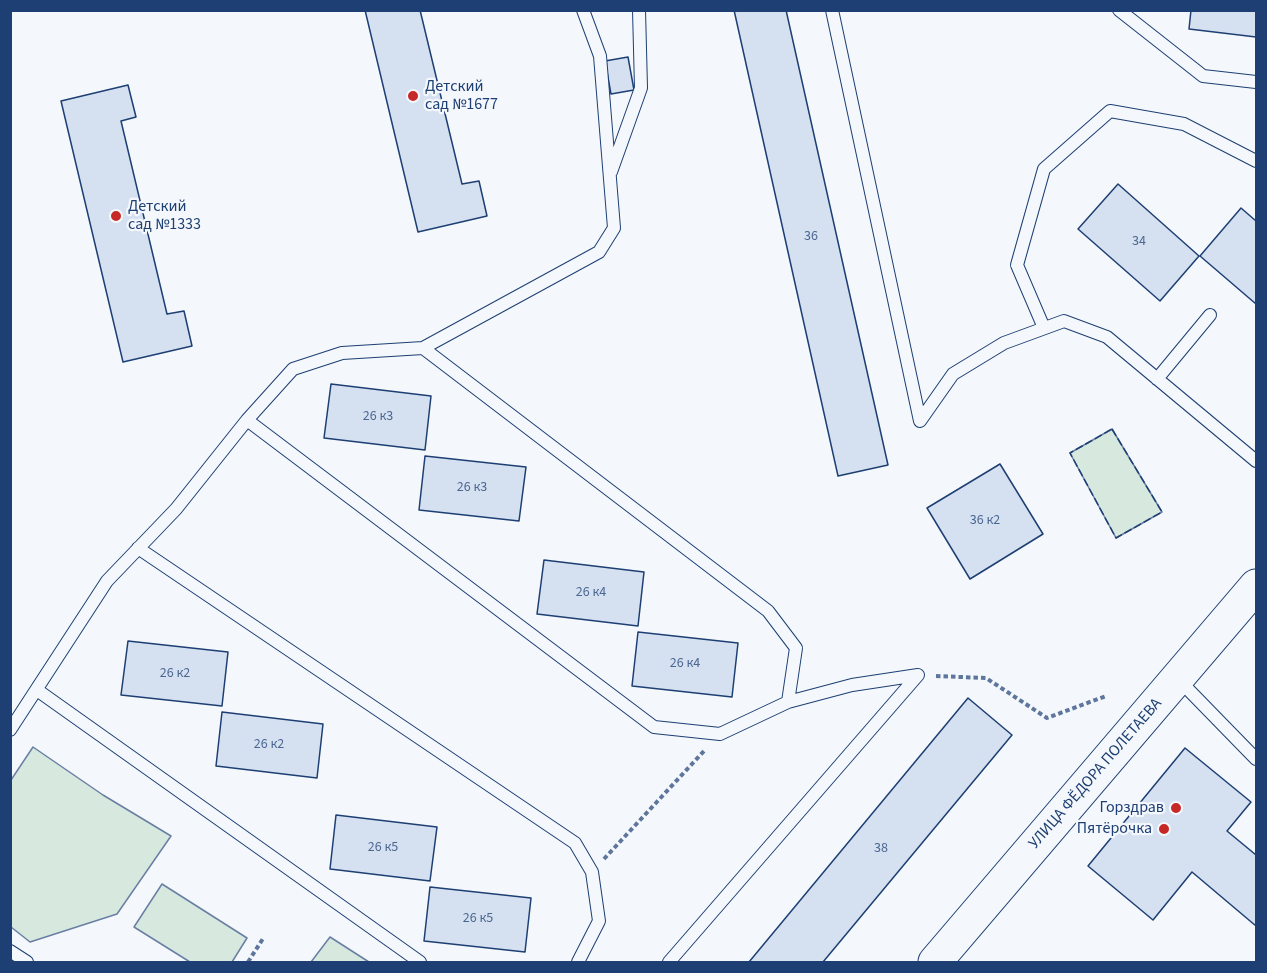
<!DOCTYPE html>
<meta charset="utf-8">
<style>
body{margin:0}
#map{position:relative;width:1267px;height:973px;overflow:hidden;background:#f4f7fb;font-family:"Source Sans 3",sans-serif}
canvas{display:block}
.frame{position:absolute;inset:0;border:12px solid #1d3f73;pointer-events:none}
</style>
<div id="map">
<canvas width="1267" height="973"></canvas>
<div class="frame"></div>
</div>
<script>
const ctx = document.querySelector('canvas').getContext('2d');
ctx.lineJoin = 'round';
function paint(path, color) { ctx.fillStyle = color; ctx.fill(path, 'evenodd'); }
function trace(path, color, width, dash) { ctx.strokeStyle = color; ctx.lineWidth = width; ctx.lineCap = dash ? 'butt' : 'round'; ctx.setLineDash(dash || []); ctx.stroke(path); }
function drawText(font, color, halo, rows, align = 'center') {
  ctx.font = font + ' "Source Sans 3",sans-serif'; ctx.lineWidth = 4.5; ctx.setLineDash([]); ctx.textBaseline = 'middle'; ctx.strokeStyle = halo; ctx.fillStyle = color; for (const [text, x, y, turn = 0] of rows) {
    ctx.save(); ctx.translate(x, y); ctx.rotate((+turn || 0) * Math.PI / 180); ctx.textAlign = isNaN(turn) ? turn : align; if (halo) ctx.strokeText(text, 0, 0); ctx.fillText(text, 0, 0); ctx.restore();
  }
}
const green = new Path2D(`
 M1112 429 1162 512 1116 538 1070 453Z
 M33 747 103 795 171 836 117 914 30 942 11 927V780Z
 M162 884 247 938 232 962H190L134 927Z
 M330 937 369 962H311Z`);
paint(green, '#d7e8df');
trace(green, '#687fa3', 1.5);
const building = new Path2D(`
 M365 10H420L462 184 479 181 487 216 418 232Z
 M734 10H786L888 465 838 476Z
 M1191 10H1256V37L1189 29Z
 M628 57 634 90 611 94 605 61Z
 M128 85 136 117 121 121 167 314 184 311 192 346 123 362 61 101Z
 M1118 184 1199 256 1160 301 1078 229Z
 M1241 208 1256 221V304L1200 256Z
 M331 384 431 396 425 450 324 438Z
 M425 456 526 467 519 521 419 510Z
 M1000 464 1043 534 970 579 927 508Z
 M544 560 644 572 638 626 537 614Z
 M638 632 738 643 732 697 632 686Z
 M128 641 228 652 222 706 121 695Z
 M968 698 1012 735 823 962H749Z
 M222 712 323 724 317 778 216 766Z
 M1185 748 1251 802 1227 831 1256 855V926L1192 872 1153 920 1088 866Z
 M336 815 437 827 430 881 330 869Z
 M430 887 531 898 525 952 424 941Z`);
paint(building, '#d5e0f0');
trace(building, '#1d3f73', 1.5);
const lane = new Path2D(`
 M832 10 920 421 953 374 1004 343 1064 321 1107 337 1256 461
 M1119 10 1203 76 1256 82
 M611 172 641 88 639 10
 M1044 328 1017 265 1044 169 1110 111 1184 124 1256 161
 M1157 379 1210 315
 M247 420 654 727 720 734 788 702 796 648 768 611 423 348
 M138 548 575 843 592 872 599 921 578 962
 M1178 679 1256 759
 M37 690 420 962
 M10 730 107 581 176 509 247 420 293 369 342 353 423 348 599 252 614 228 600 56 583 10
 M10 951 27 962
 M669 962 918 675 852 685 788 702`);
const secondary = new Path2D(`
 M935 962 1256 586`);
trace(lane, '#1d3f73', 14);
trace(secondary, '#1d3f73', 35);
trace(new Path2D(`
 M936 676 986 678 1047 718 1106 696
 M604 859 705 750
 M248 962 264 937`), '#5e769c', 4, [4.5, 3]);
trace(lane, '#f4f7fb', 12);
trace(secondary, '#f4f7fb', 33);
trace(new Path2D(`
 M1112 429 1162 512 1116 538 1070 453Z`), '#1d3f73', 1.5, [8, 3]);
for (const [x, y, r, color] of [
 [413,96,6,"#c62828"],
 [116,216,6,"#c62828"],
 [1176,808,6,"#c62828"],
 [1164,829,6,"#c62828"]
]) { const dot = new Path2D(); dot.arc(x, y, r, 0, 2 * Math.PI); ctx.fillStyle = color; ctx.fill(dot); trace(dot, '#f4f7fb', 2); }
drawText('14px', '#4b6792', null, [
 ["36",811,237],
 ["34",1139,242],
 ["26 к3",378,417],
 ["26 к3",472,488],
 ["36 к2",985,521],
 ["26 к4",591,593],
 ["26 к4",685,664],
 ["26 к2",175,674],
 ["26 к2",269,745],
 ["26 к5",383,848],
 ["38",881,849],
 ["26 к5",478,919]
]);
drawText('16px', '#1d3f73', '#f4f7fb', [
 ["Детский",425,87],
 ["сад №1677",425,105],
 ["Детский",128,207],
 ["сад №1333",128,225],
 ["Горздрав",1164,808,"right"],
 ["Пятёрочка",1152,829,"right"]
], 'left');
drawText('16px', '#1d3f73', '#f4f7fb', [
 ["УЛИЦА ФЁДОРА ПОЛЕТАЕВА",1096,774,-49]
]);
</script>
